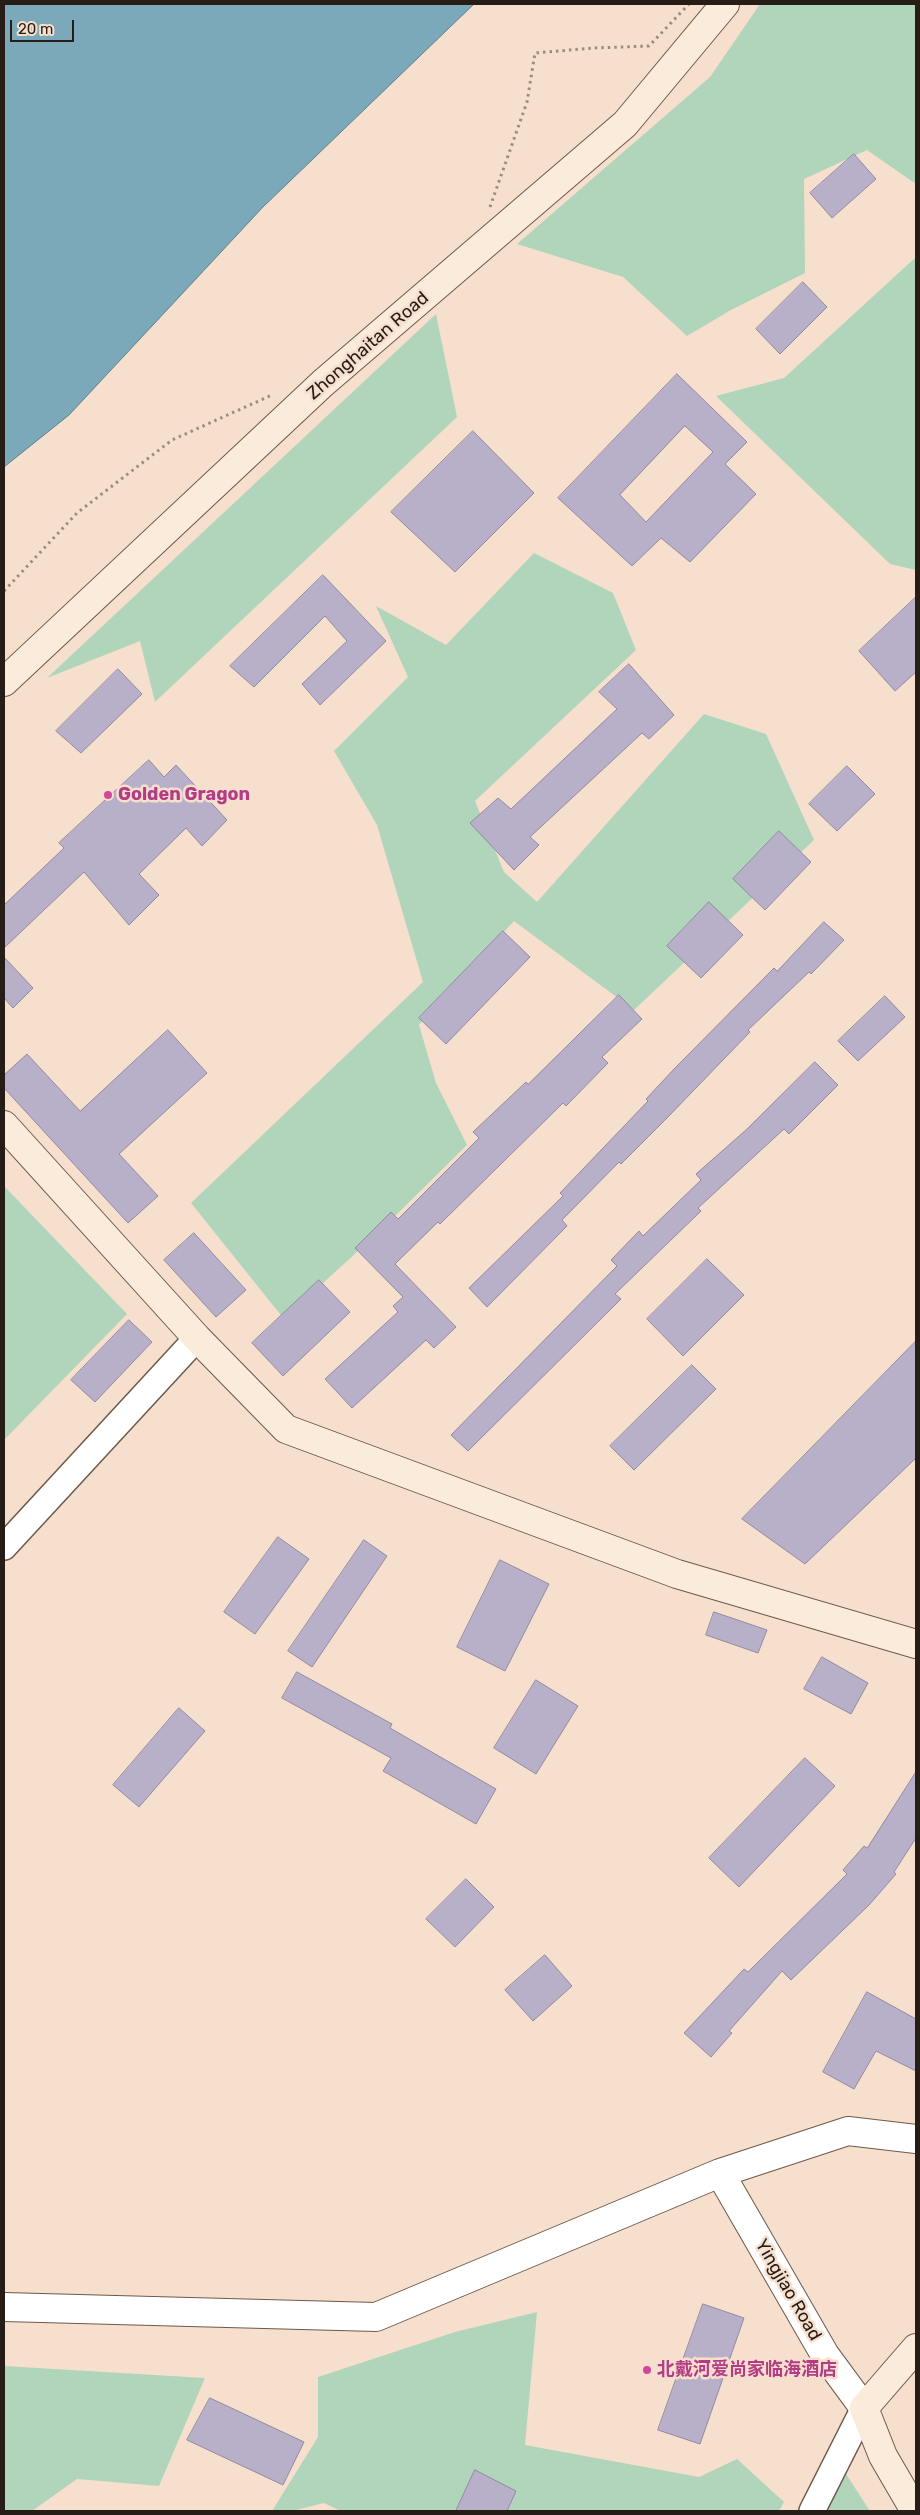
<!DOCTYPE html>
<meta charset="utf-8">
<style>
body{margin:0}
#map{position:relative;width:920px;height:2515px;overflow:hidden;background:#f7dfce;font-family:Rubik,sans-serif}
canvas{display:block}
.frame{position:absolute;inset:0;border:5px solid #261d17;pointer-events:none}
.scale{position:absolute;left:10px;top:20px;width:64px;height:22px;box-sizing:border-box;border:2px solid #261d17;border-top:0;padding-left:6px;font-size:15px;line-height:18px;white-space:nowrap;color:#261d17;-webkit-text-stroke:4px #f7dfce;paint-order:stroke}
</style>
<div id="map">
<canvas width="920" height="2515"></canvas>
<div class="frame"></div>
<div class="scale">20 m</div>
</div>
<script>
const ctx = document.querySelector('canvas').getContext('2d');
ctx.lineJoin = 'round';
function paint(path, color) { ctx.fillStyle = color; ctx.fill(path, 'evenodd'); }
function trace(path, color, width, dash) { ctx.strokeStyle = color; ctx.lineWidth = width; ctx.lineCap = dash ? 'butt' : 'round'; ctx.setLineDash(dash || []); ctx.stroke(path); }
function drawText(font, color, halo, rows, align = 'center') {
  ctx.font = font + ' Rubik,"Noto Sans SC",sans-serif'; ctx.lineWidth = 5; ctx.setLineDash([]); ctx.textBaseline = 'middle'; ctx.strokeStyle = halo; ctx.fillStyle = color; for (const [text, x, y, turn = 0] of rows) {
    ctx.save(); ctx.translate(x, y); ctx.rotate((+turn || 0) * Math.PI / 180); ctx.textAlign = isNaN(turn) ? turn : align; if (halo) ctx.strokeText(text, 0, 0); ctx.fillText(text, 0, 0); ctx.restore();
  }
}
paint(new Path2D(`
 M760 4H916V184L867 150 804 179 805 273 731 310 687 336 623 277 517 244 710 77Z
 M916 257V570L890 564 716 396 784 378Z
 M436 314 457 417 155 702 140 641 47 678Z
 M534 553 613 593 636 650 475 801 504 872 537 902 704 714 766 734 814 840 634 1010 514 921 419 1025 436 1083 467 1145 383 1228 284 1319 191 1203 423 982 377 825 334 751 408 677 376 606 446 645Z
 M4 1186 127 1314 4 1440Z
 M537 2312 525 2445 699 2477 737 2459 784 2502 779 2511H341L324 2503 292 2511H272L318 2437V2377L455 2332Z
 M4 2366 205 2378 159 2486 77 2479 32 2511H4Z
 M846 2474 870 2511H827Z`), '#b0d5bb');
const water = new Path2D(`
 M4 4H474L263 207 69 415 4 467Z`);
paint(water, '#7ca9ba');
trace(water, '#627f89', 1);
const building = new Path2D(`
 M854 154 876 179 832 218 810 193Z
 M803 282 827 307 780 354 756 329Z
 M677 374 747 442 725 464 756 494 690 562 661 538 632 566 558 498ZM685 426 713 452 646 522 620 495Z
 M473 431 534 493 455 572 391 512Z
 M323 575 386 641 320 705 302 684 347 641 325 616 254 687 230 666Z
 M916 597V672L895 691 859 651Z
 M629 664 674 715 649 739 642 733 530 837 539 845 514 870 470 823 498 798 511 809 617 709 599 692Z
 M118 669 142 694 81 753 56 731Z
 M149 760 164 777 176 765 227 820 202 846 186 828 139 874 159 895 129 925 84 872 4 948V905L64 848 59 843Z
 M847 766 875 794 837 831 809 804Z
 M779 831 811 862 765 910 733 879Z
 M709 902 743 935 701 978 667 946Z
 M824 922 844 940 811 974 809 972 748 1030 750 1032 667 1118 621 1164 619 1162 562 1220 567 1226 487 1307 469 1288 563 1196 560 1193 648 1101 646 1099 675 1068 774 968 777 971Z
 M503 931 530 957 446 1044 419 1018Z
 M4 957 33 988 13 1008 4 998Z
 M619 995 642 1019 602 1057 608 1063 566 1106 563 1103 440 1224 438 1222 395 1264 456 1327 434 1348 426 1340 352 1408 325 1379 398 1312 393 1306 403 1297 355 1248 391 1212 398 1219 479 1138 473 1132 526 1082 528 1084Z
 M885 996 905 1017 858 1061 838 1041Z
 M168 1030 207 1073 119 1154 158 1196 128 1223 4 1088V1075L27 1054 80 1111Z
 M815 1062 838 1085 789 1134 784 1129 698 1208 701 1211 615 1294 621 1299 468 1451 451 1435 617 1266 611 1260 639 1231 643 1236 701 1180 696 1174 746 1130Z
 M194 1233 246 1290 216 1317 164 1260Z
 M707 1259 744 1295 683 1356 647 1319Z
 M319 1280 350 1312 283 1376 252 1343Z
 M129 1320 152 1342 95 1402 71 1380Z
 M916 1341V1458L805 1564 742 1519Z
 M692 1365 716 1389 634 1470 610 1446Z
 M278 1537 309 1559 255 1634 224 1612Z
 M364 1540 387 1556 312 1667 288 1651Z
 M500 1560 549 1584 505 1671 457 1647Z
 M714 1612 767 1630 758 1653 706 1635Z
 M822 1657 868 1683 851 1714 804 1689Z
 M297 1672 392 1724 390 1728 496 1789 476 1824 383 1771 391 1758 282 1698Z
 M536 1680 578 1706 536 1774 494 1748Z
 M179 1708 205 1731 139 1807 113 1785Z
 M805 1758 835 1786 739 1887 709 1858Z
 M916 1772V1838L894 1872 896 1874 869 1905 791 1980 782 1971 729 2031 732 2033 711 2057 684 2033 744 1969 748 1972 847 1874 843 1870 864 1846 867 1848Z
 M466 1879 494 1907 455 1947 426 1919Z
 M545 1955 572 1986 533 2021 505 1990Z
 M867 1992 916 2019V2071L876 2051 854 2089 823 2072Z
 M703 2304 744 2318 700 2444 658 2430Z
 M210 2398 304 2442 283 2485 187 2440Z
 M475 2470 516 2491 507 2511H456Z`);
paint(building, '#b7b0c8');
trace(building, '#918aa1', 1);
const minor = new Path2D(`
 M4 1547 197 1338
 M812 2511 864 2408`);
const tertiary = new Path2D(`
 M720 2173 825 2355 864 2408
 M4 2307 376 2317 720 2173 848 2131 916 2139`);
const secondary = new Path2D(`
 M4 682 323 383 625 124 725 4
 M4 1125 197 1338 286 1429 677 1574 916 1644
 M915 2511 883 2456 864 2408 916 2348`);
trace(minor, '#6e594b', 28);
trace(tertiary, '#6e594b', 30);
trace(secondary, '#6e594b', 30);
trace(new Path2D(`
 M490 207 527 102 535 53 593 48 649 46 689 4
 M4 591 77 513 172 440 272 395`), '#9d8b7f', 3, [2.5, 4]);
trace(minor, '#fff', 25);
trace(tertiary, '#fff', 28);
trace(secondary, '#fbebda', 28);
for (const [x, y, r, color] of [
 [108,795,5,"#d1479c"],
 [647,2370,5,"#d1479c"]
]) { const dot = new Path2D(); dot.arc(x, y, r, 0, 2 * Math.PI); ctx.fillStyle = color; ctx.fill(dot); trace(dot, '#f7dfce', 2); }
drawText('18px', '#261d17', '#f7dfce', [
 ["Zhonghaitan Road",368,346,-41],
 ["Yingjiao Road",788,2290,60]
]);
drawText('bold 18px', '#b23c85', '#f7dfce', [
 ["Golden Gragon",118,795],
 ["北戴河爱尚家临海酒店",657,2370]
], 'left');
</script>
